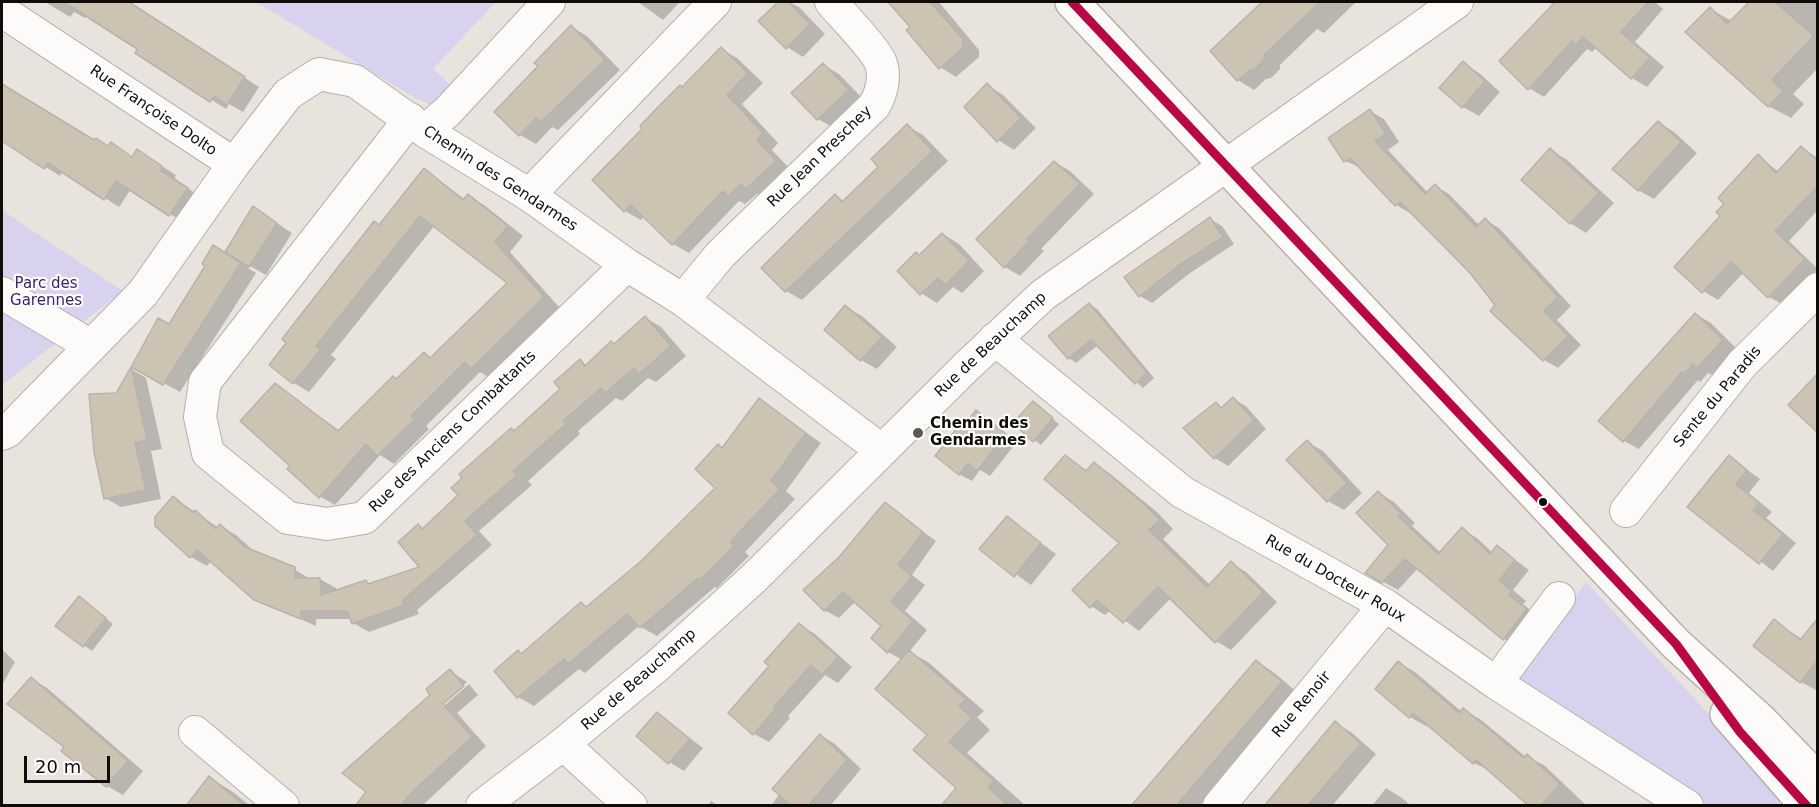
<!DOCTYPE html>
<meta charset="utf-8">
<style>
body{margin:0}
#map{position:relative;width:1819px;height:807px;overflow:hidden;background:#e8e4dd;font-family:"DejaVu Sans",sans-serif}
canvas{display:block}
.frame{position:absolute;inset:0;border:3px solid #100d09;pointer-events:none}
.scale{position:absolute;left:24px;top:756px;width:86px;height:27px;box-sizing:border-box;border:3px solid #100d09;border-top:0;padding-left:8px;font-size:18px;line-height:21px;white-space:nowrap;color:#100d09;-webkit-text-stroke:4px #fff;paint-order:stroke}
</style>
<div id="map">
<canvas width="1819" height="807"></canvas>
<div class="frame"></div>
<div class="scale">20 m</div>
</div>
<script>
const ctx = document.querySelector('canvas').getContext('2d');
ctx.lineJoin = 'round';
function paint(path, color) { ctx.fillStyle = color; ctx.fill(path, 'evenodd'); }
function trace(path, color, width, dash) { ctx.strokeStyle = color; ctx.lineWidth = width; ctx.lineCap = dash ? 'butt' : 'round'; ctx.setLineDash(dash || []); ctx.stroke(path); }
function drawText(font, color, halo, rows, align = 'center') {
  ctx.font = font + ' "DejaVu Sans",sans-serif'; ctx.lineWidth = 4.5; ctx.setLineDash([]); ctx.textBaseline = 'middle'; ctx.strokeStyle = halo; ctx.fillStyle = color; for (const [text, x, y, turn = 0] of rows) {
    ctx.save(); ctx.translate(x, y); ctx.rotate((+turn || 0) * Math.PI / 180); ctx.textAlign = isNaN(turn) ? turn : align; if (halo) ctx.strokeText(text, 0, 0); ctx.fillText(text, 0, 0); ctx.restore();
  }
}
paint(new Path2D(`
 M256 2H496L433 69 456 90 448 111 417 99Z
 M2 210 123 291 2 385Z
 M1586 582 1778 788 1780 805H1706L1512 681Z`), '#d9d2ee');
paint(new Path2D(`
 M45 2H128L259 87 243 112 229 104 226 109 137 52 139 48 87 15 85 18 74 12 70 17Z
 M638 2H680L663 20Z
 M780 2H789L799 7 825 34 803 57 787 47 760 21Z
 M891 2H939L979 50V57L956 77 940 67Z
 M1270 2H1356L1324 33 1317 29 1280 65V69L1271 78 1266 79 1254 90 1238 80 1212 52Z
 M1549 2H1587L1591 5 1595 2H1655L1663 9 1635 42 1664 67 1647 87 1632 78 1597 47 1592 52 1587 49 1544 97 1529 88 1553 5Z
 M1752 2H1818V68L1793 94 1804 104 1791 118 1768 106 1710 9 1732 21Z
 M571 27 587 36 620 70 558 130 552 127 536 144 520 135 496 112 540 66Z
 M721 49 737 58 763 83 742 104 778 143 772 150 791 170 763 197 757 194 745 204 739 201 689 253 673 244 644 216 641 220 625 211 683 89Z
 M1463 63 1479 73 1500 92 1479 116 1463 107 1441 88Z
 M823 65 839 74 864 100 834 128 818 119Z
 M2 84 95 142 133 158 152 160 176 175 174 179 201 197 184 223 131 189 119 207 63 171 60 176 9 144 7 130 2 127Z
 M987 85 1003 95 1036 128 1014 150 998 140Z
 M1370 111 1384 119 1399 142 1388 150 1428 193 1435 186 1449 194 1479 225 1485 220 1499 228 1571 306 1557 320 1581 345 1558 368 1544 360 1471 272 1412 212 1410 213 1396 205 1362 168 1345 161Z
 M1658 122 1674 132 1697 153 1654 199 1638 190Z
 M907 126 923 135 948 161 802 300 786 291 836 196 844 201 880 167Z
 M1801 148 1818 158V210L1789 241 1818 269 1784 305 1769 297 1744 272 1718 300 1703 291 1723 216 1758 156 1779 172Z
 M1550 150 1566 159 1614 203 1586 233 1570 223Z
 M1054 162 1070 171 1094 194 1041 249 1044 251 1020 276 1005 267Z
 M425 170 466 200 468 196 484 205 523 236 510 252 559 307 488 377 480 372 426 426 429 429 394 464 380 455 335 505 319 496 292 466 275 385 340 431 425 354 432 358 509 283 435 225 331 355 336 359 309 392 294 383 380 226Z
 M254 208 292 233 266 275 250 266 248 268 256 273 180 392 133 366 169 326 226 254Z
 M1210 219 1222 226 1234 244 1190 273 1152 303 1140 296Z
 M943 234 959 244 984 271 962 293 953 287 937 303 921 293V256Z
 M1089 304 1097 309 1154 378 1143 388 1098 345 1076 363 1069 358Z
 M846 307 862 316 897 347 877 369 861 360 826 330Z
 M1695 314 1711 323 1738 350 1714 376 1708 373 1700 382 1698 380 1639 449 1624 441Z
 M646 318 661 327 686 356 656 382 648 378 622 401 616 398 578 431 580 434 528 481 532 485 479 531 492 545 417 610 419 614 369 632 353 623 352 619H316V626L255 599 211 561 207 566 191 557 174 498 219 528 220 526 236 535 256 553 294 569 310 579H320L336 588V591L366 581 372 585 422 568 418 526 424 529 460 496 514 432 562 389 580 361 588 366Z
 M131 369 146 378 162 449 151 451 161 499 121 507 105 498 117 394Z
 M1233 399 1246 406 1266 429 1228 466 1215 458 1216 404 1223 408Z
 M759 400 821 443 786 491 795 499 745 552 749 556 717 588 715 587 657 636 639 626 585 673 579 669 534 706 518 697V652L523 655 581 604 588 608 641 563 717 488 719 446 723 449Z
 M1033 403 1059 424 1041 445 1034 440Z
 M977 412 1017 442 990 476 980 470 972 481 959 474 962 432Z
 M1307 442 1323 451 1362 493 1344 510 1328 501 1288 460Z
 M1066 457 1088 471 1094 464 1109 473 1157 512 1173 529 1163 539 1210 585 1231 563 1246 572 1277 602 1231 650 1216 641 1171 598 1139 631 1111 610 1105 615 1091 606 1121 543Z
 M1729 457 1760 479 1749 493 1772 512 1766 518 1796 543 1773 571 1689 506Z
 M1379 493 1394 502 1415 523 1412 526 1441 553 1462 529 1477 538 1493 553 1498 547 1529 570 1513 590 1526 601 1523 604 1541 619 1518 647 1504 639 1418 568 1398 590 1367 573 1390 545Z
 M885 504 936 541 912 575 925 585 905 611 927 630 909 652 928 662 984 711 977 717 990 730 967 753 1026 806H943L958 788 929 735 902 660 888 652 884 626 856 601 839 618 824 610 840 558Z
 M1007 518 1056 554 1031 585 981 549Z
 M87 603 113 624 92 651 57 625Z
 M1818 620V688L1816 690 1801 682 1774 621 1802 639Z
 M800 625 815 634 852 667 838 683 825 675 788 716 790 718 769 742 754 734 730 713 771 666Z
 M2 649 15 662 2 685Z
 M1256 662 1272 671 1297 692 1199 806H1130Z
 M1399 663 1415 672 1462 712 1464 710 1480 719 1526 757 1544 765 1587 806H1531L1491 771 1474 763 1428 723 1426 726 1410 717Z
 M450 671 467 682 444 702V706L469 684 478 695 457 713 486 746 422 806H358Z
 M31 679 47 688 143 771 123 795 107 786 66 747Z
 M658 714 703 748 684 771 669 762Z
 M1335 723 1351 732 1376 754 1332 806H1265Z
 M820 735 835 744 861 769 830 806H771Z
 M210 778 233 792 250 806H188Z
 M1386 788 1402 798 1411 806H1372Z
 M711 801 719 806H708Z`), '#0003');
const building = new Path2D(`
 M64 2H129L245 77 227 105 214 96 210 102 135 53 137 49Z
 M778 2H788L810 24 786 49 758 21Z
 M888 2H930L963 39V48L939 69 906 30 910 27Z
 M1262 2H1320L1264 55V60L1254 70H1250L1237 81 1210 51Z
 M1555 2H1648L1621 32 1650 58 1631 79 1583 37 1576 45 1572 41 1528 90 1499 61Z
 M1749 2H1775L1814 36 1772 80 1783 91 1768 107 1685 32 1710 7 1727 24Z
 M571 25 605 60 541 122 536 118 519 136 494 112 538 66 534 63Z
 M721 47 748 73 727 95 763 133 757 140 776 161 746 189 741 184 728 196 723 191 672 245 631 205 624 212 592 180 642 129 640 126 655 110 680 85 682 87Z
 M1463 61 1485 81 1462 108 1439 88Z
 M823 63 849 90 817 120 791 93Z
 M987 83 1021 118 997 142 964 107Z
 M2 84 94 140 96 138 108 146 111 142 132 157 137 149 162 166 160 170 188 188 169 216 116 181 104 200 48 163 44 169 2 141Z
 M1370 109 1386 134 1375 141 1425 194 1435 184 1476 227 1485 218 1558 297 1544 311 1568 336 1543 361 1490 311 1495 305 1470 273 1400 202 1395 206 1350 158 1344 162 1328 138Z
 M1658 121 1681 142 1638 191 1612 169Z
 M907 124 933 151 785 292 761 268 835 194 842 202 878 167 871 159Z
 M1801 146 1818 161V186L1775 231 1805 259 1768 298 1731 262 1702 293 1674 267 1720 216 1716 212 1724 204 1718 198 1758 154 1776 173Z
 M1550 148 1599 193 1570 224 1521 180Z
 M1054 161 1080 184 1027 239 1029 241 1004 268 976 239Z
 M424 168 463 200 468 194 508 226 495 242 544 297 471 369 465 362 411 416 415 419 377 456 366 444 319 498 287 469 290 466 240 421 275 383 338 431 393 376 396 379 424 352 430 358 507 283 420 216 316 346 321 349 293 384 269 365 286 343 282 339 374 221 379 225Z
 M253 206 277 223 249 267 225 252Z
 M1210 217 1223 237 1178 266 1139 297 1124 277Z
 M942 233 969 261 945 285 938 278 920 295 897 271 916 252 919 255Z
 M213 245 241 263 163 385 131 367 158 318 169 324 205 266 202 264Z
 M1089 303 1147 373 1135 384 1091 340 1068 359 1048 336Z
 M845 305 882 337 860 361 824 330Z
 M1695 313 1723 340 1697 368 1693 364 1684 374 1682 372 1623 442 1598 421Z
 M645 316 671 346 639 374 634 368 605 393 601 388 563 421 566 424 513 471 517 475 465 521 477 535 402 601 404 605 352 624 347 611H301V619L254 600 197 550 190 558 155 526V517L173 496 193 513 195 510 216 529 220 524 245 547 295 567V578H320L321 595 366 580 368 584 419 567 398 542 418 524 422 529 458 495 451 488 462 478 459 474 511 428 514 431 560 389 554 382 580 359 585 366 611 341 614 344Z
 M131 367 147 440 135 443 146 490 104 499 94 452 89 394 116 393Z
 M1818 373V433L1788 405Z
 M1233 397 1254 420 1214 459 1183 428 1216 402 1221 408Z
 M759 398 806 433 771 481 780 489 730 542 734 546 700 580 698 578 640 628 627 614 568 664 564 659 517 698 494 671 518 650 521 654 581 602 586 607 640 562 715 488 695 469 718 444 722 448Z
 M1033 401 1053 418 1033 442 1013 423Z
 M976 410 1006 434 977 471 968 463 959 475 935 456 957 428 961 430Z
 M1307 440 1347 483 1327 502 1286 460Z
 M1065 455 1086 471 1094 462 1142 502 1160 520 1149 530 1207 587 1231 561 1263 592 1215 643 1158 587 1123 623 1097 600 1090 608 1072 590 1119 543 1044 479Z
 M1729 455 1747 470 1736 484 1759 503 1753 510 1783 534 1759 564 1687 507Z
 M1378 491 1401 514 1398 516 1438 554 1462 527 1490 554 1497 545 1515 560 1499 581 1512 591 1509 595 1527 609 1503 640 1405 559 1382 583 1365 573 1388 545 1356 513Z
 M885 502 923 532 898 565 912 576 891 602 913 621 887 653 871 638 881 626 843 592 824 611 803 590 839 557Z
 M1007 516 1041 543 1014 577 979 549Z
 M79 596 106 618 83 647 55 626Z
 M1818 618V660L1800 683 1753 646 1774 619 1800 640Z
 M799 623 838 657 822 675 811 665 774 707 776 708 753 735 728 713 769 666 764 662Z
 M909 650 966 699 959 706 972 718 949 742 994 781 988 787 1008 806H941L956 788 913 750 927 735 875 689Z
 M1256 660 1282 682 1176 806H1131Z
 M1398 661 1459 713 1463 708 1524 758 1527 754 1560 784 1541 806H1529L1476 760 1473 764 1413 713 1409 718 1375 689Z
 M450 669 464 686 443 704 472 737 411 793 401 806H355L366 792 342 773 430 695 426 689Z
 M31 677 128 761 106 787 61 751 64 747 7 704Z
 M657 712 690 739 668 764 636 736Z
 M1335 721 1361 744 1307 806H1264Z
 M820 734 847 760 808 806H792L772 789Z
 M209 776 245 806H186Z`);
paint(building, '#ccc3b3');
trace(building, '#b6b3ae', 1.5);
const minor = new Path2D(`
 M2 11 234 164 288 94 319 74 355 81 425 131 529 195 627 265 683 300 881 450
 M410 119 205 382 200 417 208 453 288 518 327 524 364 518 627 265
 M425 131 448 111 549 2
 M529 195 715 2
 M2 293 91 346
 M683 300 720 255 874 106C882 93 886 75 880 61 872 45 843 16 831 2
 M995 339 1182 492 1385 605 1496 683 1687 806
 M2 434 8 431 143 293 234 164
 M1626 511 1742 364 1818 289
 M1496 683 1559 598
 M195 732 283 806
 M563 744 631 806
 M482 806 563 744 657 666 753 579 966 367 1043 295 1457 2
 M1219 806 1385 605`);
const major = new Path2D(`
 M1072 2 1676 644 1760 720 1818 780
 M1727 714 1807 806`);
trace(minor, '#b4b1ac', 34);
trace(major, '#b4b1ac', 36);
trace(minor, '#fcfbfa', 32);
trace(major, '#fcfbfa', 33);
trace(new Path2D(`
 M1072 2 1676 644 1740 732 1807 806`), '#b90745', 9);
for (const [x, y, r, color] of [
 [918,433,6,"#5c5853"],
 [1543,502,5,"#100d09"]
]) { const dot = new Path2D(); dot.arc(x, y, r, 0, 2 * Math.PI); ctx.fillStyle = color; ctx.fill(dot); trace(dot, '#fff', 2); }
drawText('15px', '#100d09', '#fff', [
 ["Rue Françoise Dolto",153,111,34],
 ["Rue Jean Preschey",820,157,-44],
 ["Chemin des Gendarmes",500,179,33],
 ["Rue de Beauchamp",991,345,-43],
 ["Sente du Paradis",1718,397,-50],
 ["Rue des Anciens Combattants",453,432,-44],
 ["Rue du Docteur Roux",1335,579,30],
 ["Rue de Beauchamp",639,680,-41],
 ["Rue Renoir",1302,705,-50]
]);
drawText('15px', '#3a216e', '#fff', [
 ["Parc des",46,284],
 ["Garennes",46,301]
]);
drawText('bold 15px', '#100d09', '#fff', [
 ["Chemin des",930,424],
 ["Gendarmes",930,441]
], 'left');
</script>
